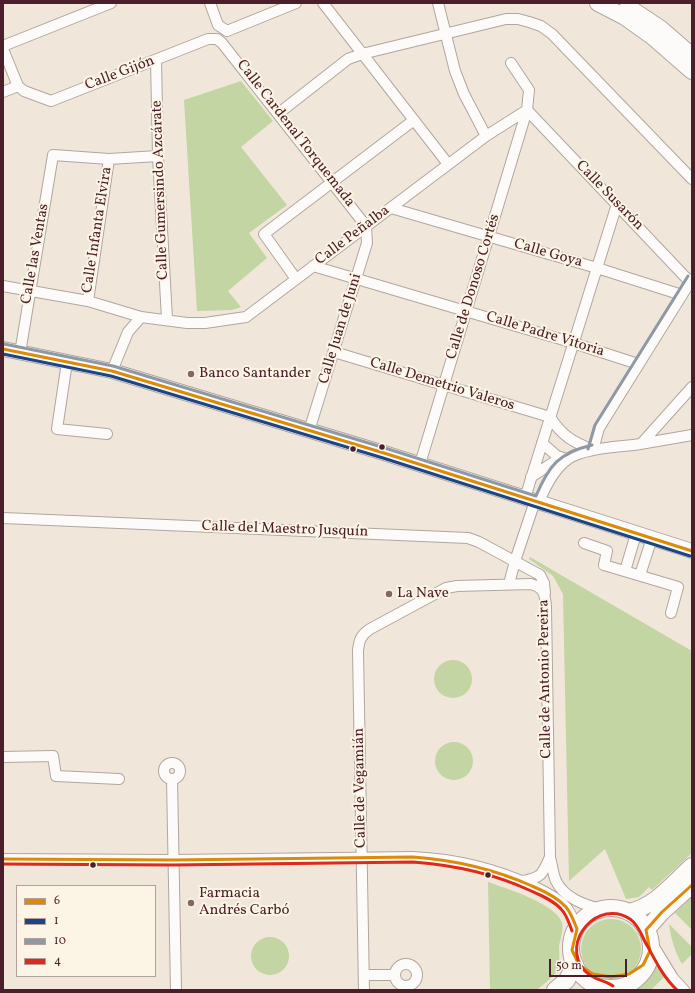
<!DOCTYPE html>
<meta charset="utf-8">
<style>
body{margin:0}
#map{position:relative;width:695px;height:993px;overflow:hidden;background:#f0e7da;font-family:Vollkorn,serif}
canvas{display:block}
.frame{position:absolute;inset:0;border:4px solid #4a1f2b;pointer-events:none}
.legend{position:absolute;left:16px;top:885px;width:140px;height:92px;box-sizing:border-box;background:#fcf5e5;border:1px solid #b59f9b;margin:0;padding:5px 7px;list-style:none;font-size:12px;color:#4a1f2b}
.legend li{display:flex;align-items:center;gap:8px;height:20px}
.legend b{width:20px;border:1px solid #b59f9b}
.scale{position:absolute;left:549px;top:959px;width:78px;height:18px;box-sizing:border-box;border:2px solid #4a1f2b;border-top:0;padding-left:5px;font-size:12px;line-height:14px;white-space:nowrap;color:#4a1f2b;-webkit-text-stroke:3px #fcf5e5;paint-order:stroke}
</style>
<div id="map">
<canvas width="695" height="993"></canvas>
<div class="frame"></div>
<ul class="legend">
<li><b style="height:5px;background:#db8a09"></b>6</li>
<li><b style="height:5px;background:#1c4586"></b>1</li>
<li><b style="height:5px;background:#8e99a4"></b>10</li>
<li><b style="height:5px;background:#dd2a1a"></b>4</li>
</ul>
<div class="scale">50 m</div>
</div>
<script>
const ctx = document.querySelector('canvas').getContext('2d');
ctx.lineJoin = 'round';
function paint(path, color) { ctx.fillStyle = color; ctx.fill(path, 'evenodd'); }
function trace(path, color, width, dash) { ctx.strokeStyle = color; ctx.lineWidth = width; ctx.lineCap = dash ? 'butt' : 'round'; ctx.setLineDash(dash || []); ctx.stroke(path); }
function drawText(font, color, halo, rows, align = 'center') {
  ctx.font = font + ' Vollkorn,serif'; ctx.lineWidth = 4; ctx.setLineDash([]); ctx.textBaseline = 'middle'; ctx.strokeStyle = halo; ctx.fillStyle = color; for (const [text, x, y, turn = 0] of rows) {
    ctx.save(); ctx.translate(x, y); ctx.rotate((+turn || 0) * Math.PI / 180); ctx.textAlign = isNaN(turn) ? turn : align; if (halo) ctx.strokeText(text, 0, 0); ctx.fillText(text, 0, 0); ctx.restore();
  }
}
paint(new Path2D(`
 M241 81 273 121 241 147 287 205 249 233 267 258 228 291 241 307 232 310 197 311 184 100Z
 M530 557 692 651V853L652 890 649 887 639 897 626 899 605 849 569 881 563 594 553 576 529 559Z
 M434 679a19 19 0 1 1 38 0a19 19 0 1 1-38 0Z
 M435 761a19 19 0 1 1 38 0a19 19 0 1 1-38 0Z
 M488 882C505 888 557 904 562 923 564 931 560 939 559 947 559 953 560 959 559 965 557 976 544 983 537 990H490Z
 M692 897V930L675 913Z
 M581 949a30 30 0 1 1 60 0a30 30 0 1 1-60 0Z
 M669 924 692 947V954L682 964C675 952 671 939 669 924Z
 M251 956a19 19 0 1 1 38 0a19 19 0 1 1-38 0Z
 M657 961 665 976 651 990H633C645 983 652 974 657 961Z`), '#c2d5a2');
const street = new Path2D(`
 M210 3 218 25 227 31 296 3
 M323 3 448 164
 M438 3 455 71 464 94 486 136
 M3 46 111 3
 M3 49 18 86
 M156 60 158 156 167 319
 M18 86 24 91 51 101 208 39H217L222 43 366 226 367 243 309 431
 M3 92 18 86
 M527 110 690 282
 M279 113 348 59 362 54 506 19H518L529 22 541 26 552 34 692 179
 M391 208 597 268 682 295
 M313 266 567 341 638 364
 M296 279 264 234 414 120
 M3 286 88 301 141 317
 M88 301 109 159
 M334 352 550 417C562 436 573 442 593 450
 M20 353 53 155 109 159 158 156
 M67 362 57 429 107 434
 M112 371 128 332 141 317 187 323H205L246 317 486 136 527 110
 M542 443 557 456 566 459
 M641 444 692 387
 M593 450 599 428 692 279
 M420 464 527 110 529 90 511 63
 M531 477 554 462 567 459
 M525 498 617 204
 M539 502C545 487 554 469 568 459 582 448 622 447 640 444 657 441 675 438 692 435
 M3 518 468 538 479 542 540 575 544 583 545 593
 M584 543 607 551 604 565 678 587 671 613
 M625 571 636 534
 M640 575 652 538
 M509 584 515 561 535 501
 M3 757 53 756 56 776 119 779
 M164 771a8 8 0 1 1 16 0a8 8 0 1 1-16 0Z
 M172 779 176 990
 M3 859 173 860 413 857C455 859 497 869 535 887 545 892 558 898 566 907 571 913 574 921 577 929
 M523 881C542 877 542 875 550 857
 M651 942 673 978 684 990
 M395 975a11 11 0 1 1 22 0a11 11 0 1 1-22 0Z
 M364 975H394
 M364 990 358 651C359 640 361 635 370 629L446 588 457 586 531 584C544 588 545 593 546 607L550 857C552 865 553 874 556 881 565 899 585 905 603 910
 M606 990 608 988 610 990`);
const secondary = new Path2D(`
 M3 349 112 371 384 453 692 551`);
const primary = new Path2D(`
 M598 3 625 17 653 37 692 71
 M628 7 661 29 692 56
 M571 948a40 40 0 1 1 80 0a40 40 0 1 1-80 0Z
 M628 912C654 908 673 883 692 866
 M646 930 662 912 692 885
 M555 990 567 980 575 964`);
trace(street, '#b0a6a0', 12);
trace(secondary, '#b0a6a0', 16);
trace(primary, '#b0a6a0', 18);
trace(street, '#fdfbf9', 10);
trace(secondary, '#fdfbf9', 14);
trace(primary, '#fdfbf9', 16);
trace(new Path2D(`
 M3 349 112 371 384 453 692 551
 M3 859 173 860 413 857C455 860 494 869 532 886 544 891 557 897 566 907 571 913 574 921 577 929
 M577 929 572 950 579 965 593 974 611 977 629 974 643 965 650 951 646 930
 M646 930 662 912 692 885`), '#db8a09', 3);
trace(new Path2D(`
 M3 354 111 376 383 458 690 556`), '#1c4586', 3);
trace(new Path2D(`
 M4 344 113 366 385 448 536 496C549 465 559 453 592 445
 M588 449 595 425 688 276`), '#8e99a4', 3);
trace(new Path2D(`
 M3 864 173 865 413 862C453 865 492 873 529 890 540 895 553 900 561 909 567 915 569 923 572 931
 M613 986C603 979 594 981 584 970 560 941 599 898 630 919 640 926 642 938 648 947 656 962 664 978 677 990`), '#dd2a1a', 3);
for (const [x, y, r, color] of [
 [191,374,4,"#846568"],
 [382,447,3.5,"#4a1f2b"],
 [353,449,3.5,"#4a1f2b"],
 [389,594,4,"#846568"],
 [93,865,3.5,"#4a1f2b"],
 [488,875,3.5,"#4a1f2b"],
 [191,903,4,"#846568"]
]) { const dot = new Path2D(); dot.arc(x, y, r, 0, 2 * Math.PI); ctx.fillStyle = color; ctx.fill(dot); trace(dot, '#fcf5e5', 1.5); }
drawText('15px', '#4a1f2b', '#fcf5e5', [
 ["Calle Gijón",120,74,-21],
 ["Calle Cardenal Torquemada",295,134,52],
 ["Calle Gumersindo Azcárate",161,190,-92],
 ["Calle Susarón",609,196,46],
 ["Calle Infanta Elvira",98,230,-81],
 ["Calle Peñalba",353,236,-37],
 ["Calle las Ventas",36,254,-80],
 ["Calle Goya",548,254,16],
 ["Calle de Donoso Cortés",474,287,-73],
 ["Calle Juan de Juni",341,329,-73],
 ["Calle Padre Vitoria",545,335,17],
 ["Calle Demetrio Valeros",442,385,17],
 ["Calle del Maestro Jusquín",285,530,2],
 ["Calle de Antonio Pereira",546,679,-91],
 ["Calle de Vegamián",361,788,-91]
]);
drawText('15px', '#4a1f2b', '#fcf5e5', [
 ["Banco Santander",199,374],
 ["La Nave",397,594],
 ["Farmacia",199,894],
 ["Andrés Carbó",199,911]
], 'left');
</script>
